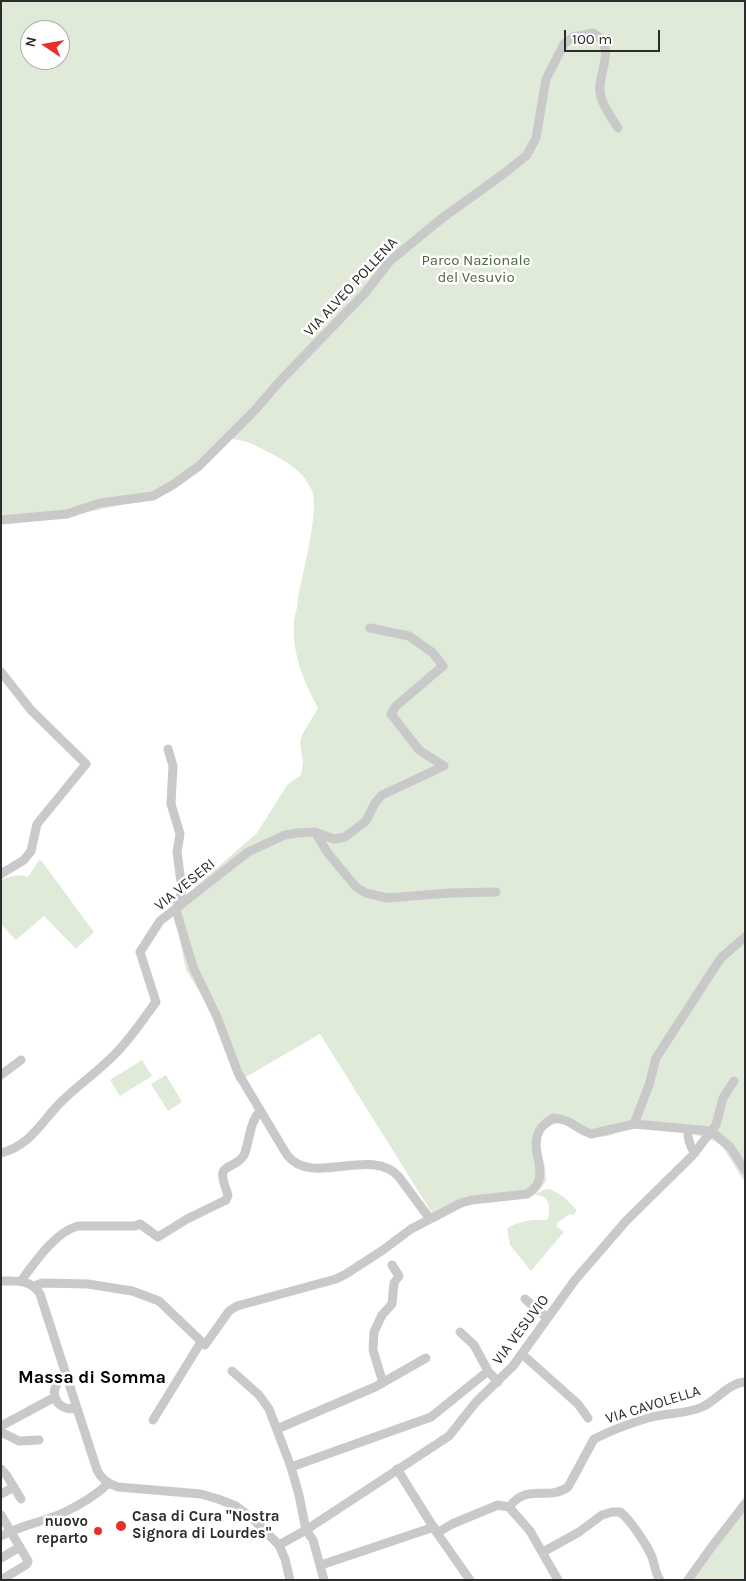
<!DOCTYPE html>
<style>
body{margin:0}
#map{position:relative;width:746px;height:1581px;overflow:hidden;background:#fff;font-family:Karla,sans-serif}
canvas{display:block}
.frame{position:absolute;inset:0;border:2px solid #2c2c2c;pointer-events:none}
.north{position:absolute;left:20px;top:20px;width:50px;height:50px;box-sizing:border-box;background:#fff;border:1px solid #ababab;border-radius:50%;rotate:282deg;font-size:14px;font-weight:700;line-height:20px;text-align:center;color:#2c2c2c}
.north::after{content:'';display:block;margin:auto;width:18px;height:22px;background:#e83029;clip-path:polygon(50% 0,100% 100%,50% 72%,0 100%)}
.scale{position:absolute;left:564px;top:30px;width:96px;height:22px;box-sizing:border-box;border:2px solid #2c2c2c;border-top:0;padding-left:6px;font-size:15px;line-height:18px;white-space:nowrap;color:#2c2c2c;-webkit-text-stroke:4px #fff;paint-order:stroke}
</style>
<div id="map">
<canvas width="746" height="1581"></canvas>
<div class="frame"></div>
<div class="north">N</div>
<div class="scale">100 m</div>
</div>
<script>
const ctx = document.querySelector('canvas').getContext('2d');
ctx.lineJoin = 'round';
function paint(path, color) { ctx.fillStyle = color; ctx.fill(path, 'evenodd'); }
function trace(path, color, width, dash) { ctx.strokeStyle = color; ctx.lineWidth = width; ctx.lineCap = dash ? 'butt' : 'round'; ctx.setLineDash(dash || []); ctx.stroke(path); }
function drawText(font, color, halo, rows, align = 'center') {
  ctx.font = font + ' Karla,sans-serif'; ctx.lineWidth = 5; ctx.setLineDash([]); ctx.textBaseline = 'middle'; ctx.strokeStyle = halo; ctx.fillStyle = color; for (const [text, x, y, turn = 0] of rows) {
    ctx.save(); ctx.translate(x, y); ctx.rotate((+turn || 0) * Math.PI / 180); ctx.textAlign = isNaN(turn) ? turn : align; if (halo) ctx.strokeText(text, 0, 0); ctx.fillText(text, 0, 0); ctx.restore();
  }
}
paint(new Path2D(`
 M1 1H745V1182C738 1173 727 1151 719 1144 710 1135 651 1126 637 1127 624 1128 612 1137 600 1137 575 1137 563 1109 541 1134L540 1150 545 1166 546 1181 537 1193 527 1198 481 1202 463 1206 437 1221 320 1034 237 1082 212 1012 186 970 177 927 179 901 257 833 287 785 301 775 303 762 300 743 302 735 318 708C303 680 292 654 294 621 295 612 298 608 298 598 302 576 320 509 312 491 304 472 288 462 270 453 256 446 247 440 231 439L190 477 170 492 150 500 111 507 70 516 1 523ZM30 30H60V60H30Z
 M40 859 94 932 76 949 44 916 16 940 1 924V880C9 876 19 874 28 877Z
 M142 1060 152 1076 120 1096 110 1080Z
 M166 1075 182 1102 168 1111 151 1084Z
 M550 1189 564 1197 576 1209V1211L574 1215 570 1214 557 1223V1227L564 1232 531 1271 510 1245 507 1229C511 1224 528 1220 535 1220 540 1220 543 1221 548 1219 551 1207 550 1195 535 1195L543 1190Z
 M745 1495V1580H687Z`), '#e0ead9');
trace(new Path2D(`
 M1 520 67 514 100 503 153 496 174 484 199 466 255 410 281 380 365 293 390 261 441 219 506 172 527 155 536 138 546 79 564 44 573 37 593 33C620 48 594 76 601 97 604 108 612 118 618 128
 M1 672 31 710 86 764 37 824 31 851 24 860 1 874
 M168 749 173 766 171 804 180 834 177 852 182 890 176 910 193 967 217 1017 238 1073 287 1155C313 1188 371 1145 399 1177L430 1219
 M315 832 327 852 356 887 366 893 387 898 450 893 496 892
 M1 1075 21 1060
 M634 1124 649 1085 656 1058 709 976 721 958 745 937
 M688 1129C687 1137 690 1147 695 1153
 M711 1131 730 1147 745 1170
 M1 1153C31 1145 41 1122 61 1102 78 1085 99 1071 116 1053 131 1038 143 1019 156 1002L140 952 160 921 248 852 285 835 297 833 315 832 334 839 345 837 366 821 375 803 382 795 444 766 419 750 391 714 396 706 443 666 433 653 409 636 370 628
 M1 1281C16 1281 31 1279 40 1294L97 1470C101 1479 108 1484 118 1487L201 1494 218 1499 236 1506 253 1519 279 1545 285 1559 290 1580
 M21 1281C35 1262 55 1232 78 1226H135L140 1224 158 1237 187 1219 226 1200 228 1195C226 1189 221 1178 223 1172 226 1165 239 1165 244 1155 250 1141 249 1123 260 1111
 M35 1286 42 1283 88 1284 132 1291 159 1301 205 1345 229 1311 237 1306 336 1279 346 1274 383 1250 411 1229 461 1203 472 1200 527 1194C556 1176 525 1151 541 1128 544 1124 549 1121 553 1118 571 1119 576 1129 591 1134L634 1124 711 1131
 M525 1299 547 1318
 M460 1332 474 1345 488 1371
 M522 1354 578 1404 588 1418
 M232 1371 259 1395 269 1409 291 1467 299 1495 306 1530 313 1540 324 1580
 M67 1377C45 1384 54 1414 77 1408
 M383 1383 373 1350 374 1332 382 1315 392 1304 394 1283 399 1276 392 1265
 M153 1420 201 1342
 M1 1426 55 1397
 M277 1429 375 1387 426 1358
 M1 1432 19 1441 39 1440
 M291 1467 431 1417 488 1371 498 1382
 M1 1469 7 1476 21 1499
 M397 1469 437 1533 470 1580
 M1 1494 14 1487
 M509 1507C529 1482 547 1502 568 1487L594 1439C612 1430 633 1422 652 1417 668 1413 686 1414 702 1407 716 1401 728 1383 745 1382
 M1 1515 28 1561 27 1564 24 1566 1 1580
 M437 1533 452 1524 498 1505 509 1507 530 1531 558 1580
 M1 1536C21 1525 43 1522 63 1513 80 1505 95 1496 109 1483
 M279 1545 306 1530 449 1436 476 1402 513 1366 575 1280 626 1221 692 1156 716 1125 723 1098 734 1081
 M543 1552 579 1532 602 1515 612 1512H620C630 1519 648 1547 652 1557 655 1565 655 1573 660 1580
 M1 1558 20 1547
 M321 1565 434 1527
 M688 1580 710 1549 745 1504`), '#c9c9c9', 9);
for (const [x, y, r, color] of [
 [121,1526,6,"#e83029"],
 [98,1531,5,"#e83029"]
]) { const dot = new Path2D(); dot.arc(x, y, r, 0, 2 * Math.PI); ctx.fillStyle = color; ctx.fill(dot); trace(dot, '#fff', 2); }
drawText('15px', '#4a6839', '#fff', [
 ["Parco Nazionale",476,261],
 ["del Vesuvio",476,278]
]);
drawText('15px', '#2c2c2c', '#fff', [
 ["VIA ALVEO POLLENA",351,287,-47],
 ["VIA VESERI",185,885,-39],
 ["VIA VESUVIO",521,1330,-53],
 ["VIA CAVOLELLA",653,1405,-17]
]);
drawText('bold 15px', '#2c2c2c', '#fff', [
 ["Casa di Cura \"Nostra",132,1517],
 ["Signora di Lourdes\"",132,1534],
 ["nuovo",88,1522,"right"],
 ["reparto",88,1539,"right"]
], 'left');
drawText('bold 18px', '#000', '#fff', [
 ["Massa di Somma",92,1378]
]);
</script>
